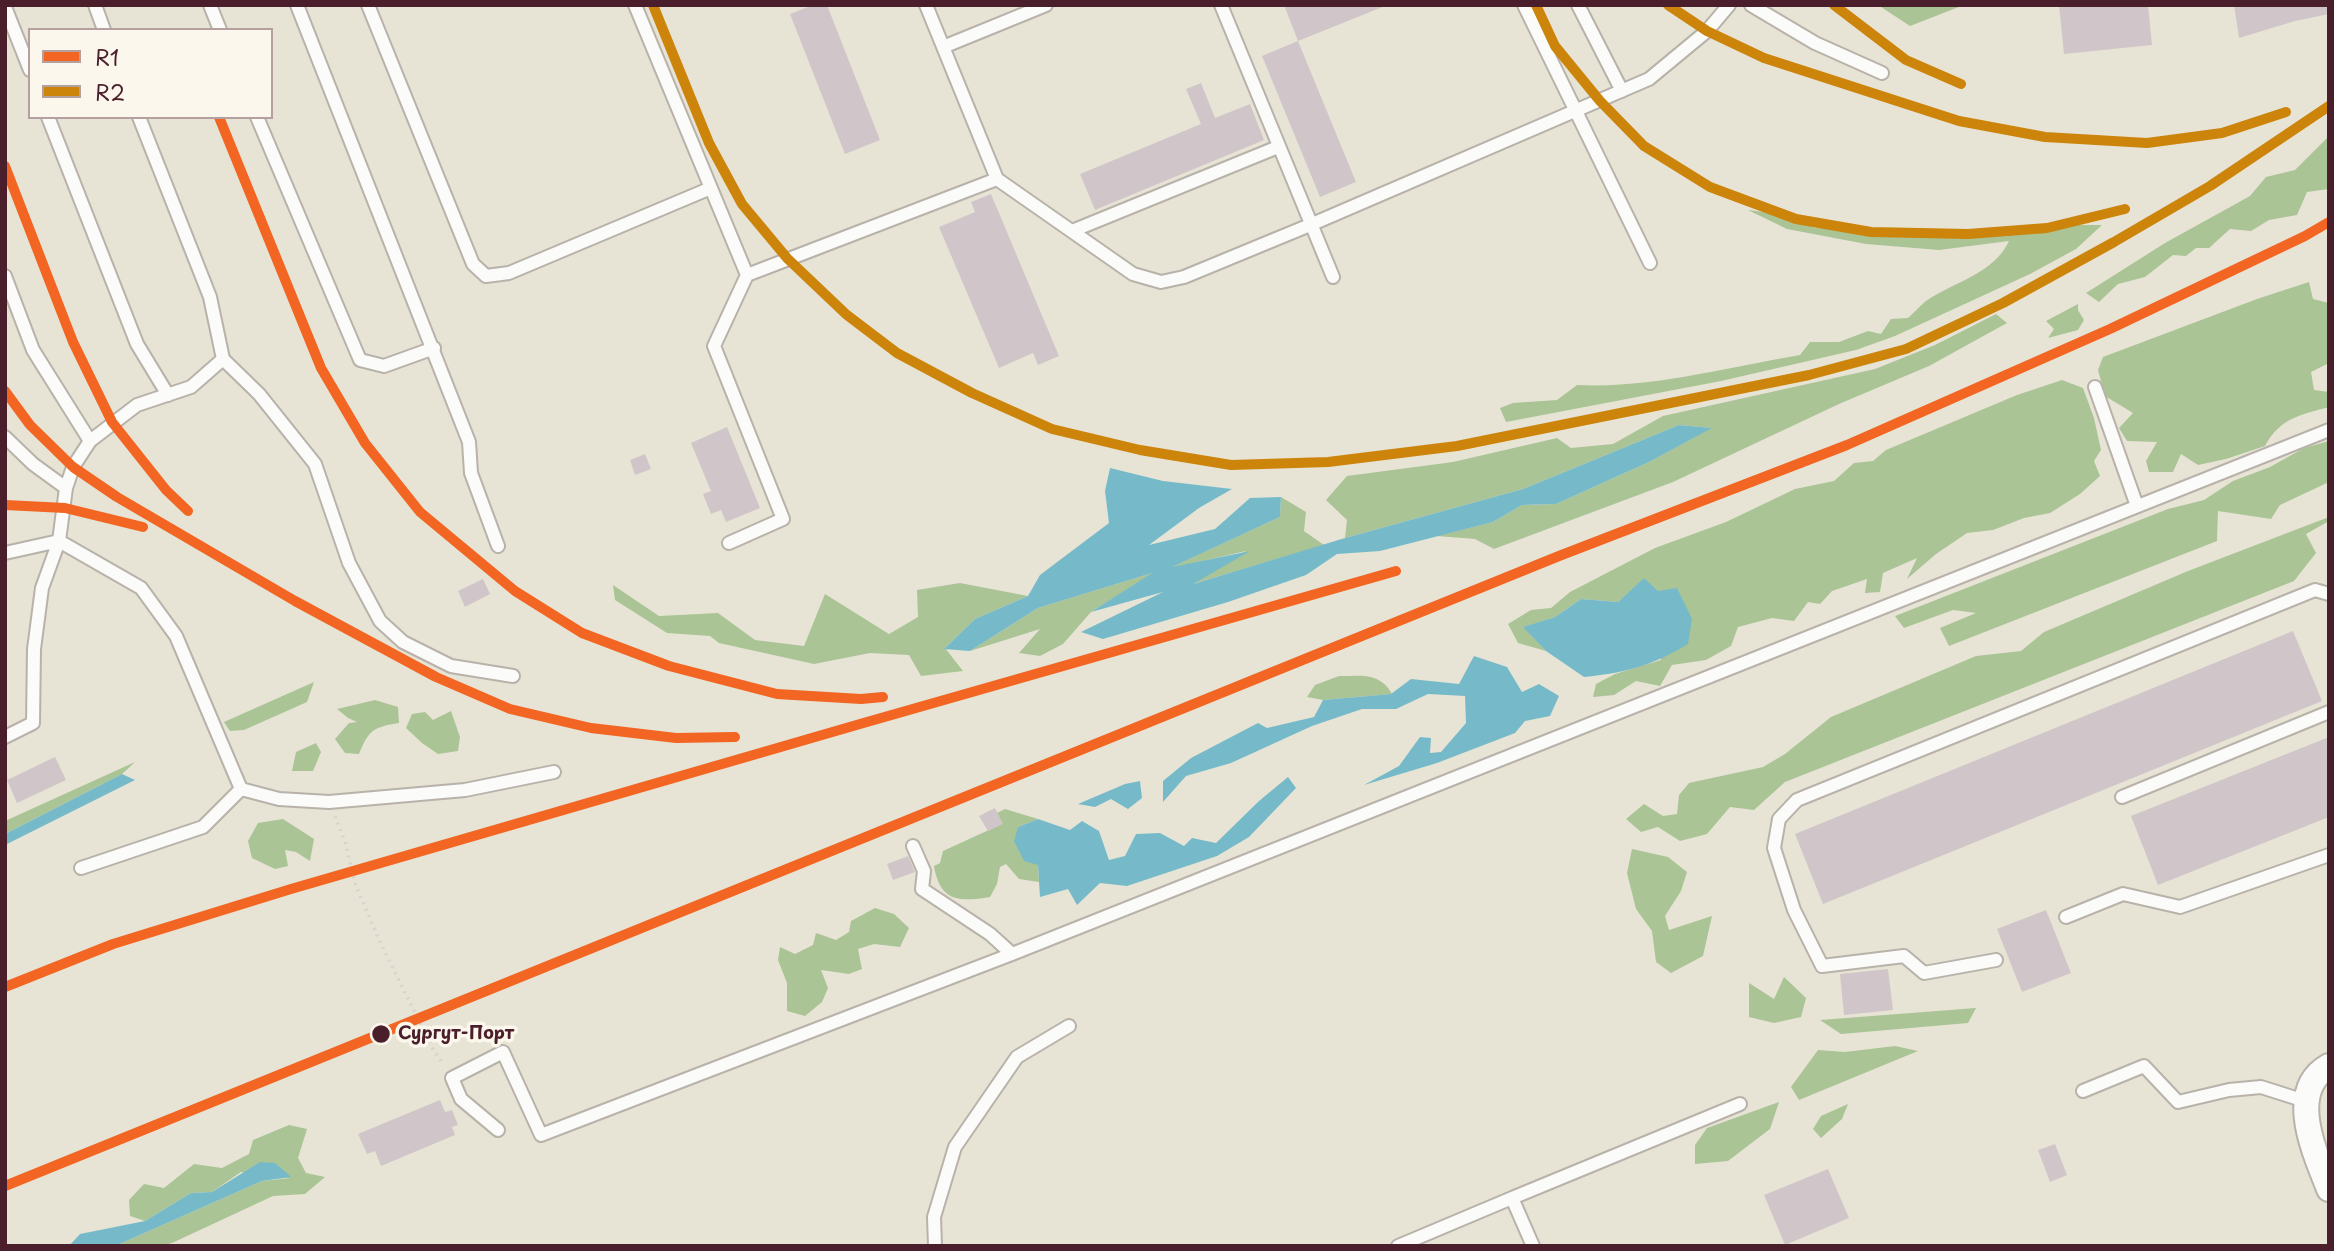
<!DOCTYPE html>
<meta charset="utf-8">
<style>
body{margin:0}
#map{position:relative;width:2334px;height:1251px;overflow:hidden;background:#e7e4d5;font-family:"Playpen Sans",sans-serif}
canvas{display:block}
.frame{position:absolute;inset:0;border:7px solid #4a1f2b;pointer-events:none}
.legend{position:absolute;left:28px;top:28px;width:245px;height:91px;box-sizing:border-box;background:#fbf7ec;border:2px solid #b4a19f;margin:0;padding:9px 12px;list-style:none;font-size:21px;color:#4a1f2b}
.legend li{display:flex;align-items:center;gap:14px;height:35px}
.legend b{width:35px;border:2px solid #b4a19f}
</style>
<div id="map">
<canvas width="2334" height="1251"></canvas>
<div class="frame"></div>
<ul class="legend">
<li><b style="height:9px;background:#f26522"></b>R1</li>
<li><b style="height:9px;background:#cc840b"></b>R2</li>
</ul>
</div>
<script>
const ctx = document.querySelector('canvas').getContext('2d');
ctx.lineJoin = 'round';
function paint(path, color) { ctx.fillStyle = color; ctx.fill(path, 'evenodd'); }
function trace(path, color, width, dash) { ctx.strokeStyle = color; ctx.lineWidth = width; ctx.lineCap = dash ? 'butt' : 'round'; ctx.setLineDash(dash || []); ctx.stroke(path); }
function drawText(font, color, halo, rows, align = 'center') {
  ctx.font = font + ' "Playpen Sans",sans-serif'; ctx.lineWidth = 7; ctx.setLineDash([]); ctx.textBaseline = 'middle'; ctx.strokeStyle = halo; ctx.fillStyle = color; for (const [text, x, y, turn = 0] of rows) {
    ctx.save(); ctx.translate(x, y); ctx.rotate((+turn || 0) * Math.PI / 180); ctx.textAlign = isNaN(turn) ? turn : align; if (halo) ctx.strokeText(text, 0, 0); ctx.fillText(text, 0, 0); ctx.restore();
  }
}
paint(new Path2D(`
 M1878 5H1964L1910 26Z
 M2329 136V189L2307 192 2297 215 2269 220 2251 231 2230 229 2209 248H2196L2186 256 2173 255 2145 277 2118 284 2099 302 2086 293 2165 243 2250 196 2266 177 2295 170Z
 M1748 210 1764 212 1816 228 1872 229 1911 235 2017 232 2065 225H2102L2076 249 2030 274 1895 336 1856 350 1721 381 1506 422 1500 408 1513 403 1557 400 1577 385C1649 389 1728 367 1800 355L1810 342H1839L1868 331 1881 334 1891 319 1908 318C1915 312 1921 304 1929 299 1957 281 1994 273 2009 241L1939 250 1866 244 1787 229Z
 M2309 282 2313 299 2329 303V363L2311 372 2314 390 2329 392V407C2300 415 2280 418 2265 446L2226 459 2198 465 2181 454 2173 472H2149L2146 461 2157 442 2127 441 2119 428 2133 413 2105 396 2098 370 2103 357 2257 299Z
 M2078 304V310L2084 320 2078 330 2048 338 2054 329 2046 321Z
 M1996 314 2007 323 1929 366 1839 404 1673 482 1494 549 1475 539 1437 536 1493 522 1522 505 1556 504 1649 462 1711 428 1679 425 1523 489 1345 538 1347 520 1326 500 1347 476 1453 462 1557 438 1571 448 1613 444 1663 416 1875 369 1935 345Z
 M2062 380 2083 388 2094 418 2101 450 2094 461 2100 476 2080 494 2050 513 2024 518 1993 530 1967 533 1936 554 1907 579 1917 558 1883 573 1880 592 1865 593 1867 579 1832 591 1820 604 1808 602 1794 621 1772 618 1738 627 1731 646 1706 660 1672 665 1660 686 1636 681 1614 695 1593 697 1596 684 1615 674 1661 660 1658 591 1644 579 1618 602 1581 599 1555 617 1524 627 1546 651 1518 643 1508 624 1531 610 1551 608 1570 592 1655 548 1726 522 1795 489 1834 481 1854 463 1873 461 1886 450 2017 395Z
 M2329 441V482L2280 505 2271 519 2218 511 2217 541 1949 646 1940 628 1976 613 1953 610 1904 628 1895 616 2168 509 2204 500 2233 481 2270 467 2304 448Z
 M1281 497 1306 512 1304 531 1324 545 1189 585 1246 551 1167 569 1280 517Z
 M2329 517V521L2306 534 2316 553 2294 581 1785 782 1754 810 1730 807 1707 834 1680 841 1658 827 1641 832 1626 819 1644 804 1663 816 1677 814 1679 795 1689 783 1763 767 1785 754 1831 717 1976 656 2021 651 2044 632 2188 571Z
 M1155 572 1091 612 1063 644 1040 656 1019 653 1040 629 970 651 1038 608Z
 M960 583 1028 596 975 619 945 648 963 671 921 676 909 655 870 653 814 664 719 643 710 636 667 633 615 600 613 585 659 616 718 613 755 640 804 646 825 594 889 634 918 617 917 590Z
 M1339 676C1361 676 1380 672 1392 694L1323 700 1307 697 1315 685Z
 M314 682 307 702 244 730 230 731 224 722Z
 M375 700 398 707 399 723C373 727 369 730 359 754L345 753 335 739 349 723 357 722 348 718 337 709Z
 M451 711 460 737 458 751 438 754 422 743 406 728 412 714 425 712 433 720Z
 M316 743 321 752 313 771H292L296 752Z
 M135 762 122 774 5 834V821Z
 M1005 809 1038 819 1018 827 1038 865 1039 882 1019 879 1006 864 1000 867 997 884 990 897C959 902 940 902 934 866L940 863 943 851 1002 824 997 813Z
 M283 819 314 839 310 861 296 852 285 850 288 866 275 869 252 858 248 841 258 823Z
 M1632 849 1668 857 1687 872 1681 891 1665 916 1669 930 1712 916 1703 956 1671 973 1656 962 1652 931 1636 909 1627 873Z
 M875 908 894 914 909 928 900 947 874 944 858 949 862 969 849 974 821 970 828 988 822 1002 805 1016 787 1011V983L778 960 780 947 795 954 813 945 816 933 836 940 849 932 851 921Z
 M1784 977 1806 998 1801 1017 1774 1023 1749 1017V983L1774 999Z
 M1976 1008 1968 1023 1841 1034 1820 1020Z
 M1895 1046 1918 1051 1799 1100 1791 1087 1818 1050 1845 1052Z
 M1779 1102 1770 1129 1728 1161 1695 1164V1145L1707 1128Z
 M1848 1104 1842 1119 1821 1138 1813 1129 1821 1116Z
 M289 1125 307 1129 298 1158 306 1173 325 1177 305 1194 273 1196 172 1243 161 1246H115L262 1181 290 1178 241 1172 212 1192 191 1193 145 1221 130 1216 129 1200 144 1184 164 1188 194 1164 222 1168 249 1154 253 1140Z`), '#aac496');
paint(new Path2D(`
 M1679 425 1712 428 1649 462 1556 504 1522 505 1493 522 1380 551 1337 554 1306 575 1228 602 1103 639 1081 632 1163 592 1091 612 1152 573 1038 608 970 651 944 649 975 619 1028 596 1040 575 1109 523 1105 491 1110 468 1163 481 1232 489 1199 508 1149 545 1215 529 1250 498 1281 497 1280 517 1172 567 1250 551 1193 584 1345 538 1523 489Z
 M1644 578 1658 591 1677 588 1692 619 1688 644C1652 666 1625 673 1584 677L1546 651 1523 627 1555 617 1581 599 1618 602Z
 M1474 656 1507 667 1522 692 1539 684 1559 696 1550 716 1525 721 1515 733 1437 763 1364 785 1399 766 1420 737 1431 738 1430 753 1441 752 1466 723 1465 696 1428 694 1396 709H1362L1312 726 1231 763 1186 776 1163 802V781L1191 758 1258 723 1267 728 1314 717 1323 700 1391 694 1411 679 1459 684Z
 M122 774 135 780 5 845V834Z
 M1288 777 1296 788 1249 837 1217 856 1127 886 1100 883 1077 905 1068 889 1040 897 1038 865 1024 861 1014 841 1018 827 1038 819 1070 830 1082 821 1099 831 1109 860 1125 856 1136 834 1160 833 1184 846 1192 838 1216 843 1259 801Z
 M1140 781 1142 798 1128 809 1111 799 1095 807 1078 804 1125 784Z
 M260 1162 275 1163 291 1177 262 1181 115 1246H69L80 1234 145 1221 191 1193 212 1192Z`), '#76baca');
paint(new Path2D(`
 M813 5H827L880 140 845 154 790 14Z
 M1284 5H1385V6L1298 41Z
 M2059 5H2148L2152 45 2064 54Z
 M2234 5H2329V14L2295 21 2239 38Z
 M1298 41 1356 182 1320 197 1262 56Z
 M1201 83 1215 118 1250 104 1264 140 1095 210 1080 174 1201 124 1186 89Z
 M991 194 1059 356 1038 365 1033 353 999 368 939 227 975 212 971 202Z
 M727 427 760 508 726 522 721 510 711 514 703 494 711 491 691 443Z
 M645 454 651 469 635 475 630 460Z
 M483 579 490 594 465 607 458 591Z
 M2293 631 2322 701 1823 904 1795 834Z
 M2329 737V817L2158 885 2131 816Z
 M55 757 66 780 17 803 7 780Z
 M995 808 1003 824 988 831 979 816Z
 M908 856 915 872 893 880 887 864Z
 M2046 910 2071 973 2022 992 1997 929Z
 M1888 969 1893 1010 1844 1015 1840 974Z
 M440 1100 445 1112 452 1110 458 1125 452 1127 455 1135 381 1166 375 1151 367 1154 358 1134Z
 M2055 1144 2067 1175 2050 1182 2038 1150Z
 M1828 1169 1849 1218 1785 1245 1764 1195Z`), '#d0c6c9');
const service = new Path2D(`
 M95 5 104 30
 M210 5 220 30
 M297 5 469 442 471 473 498 546
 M368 5 473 264 486 276 509 273 711 188
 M635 5 747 275 997 179
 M926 5 997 179 1133 274 1161 282 1184 277 1310 225 1649 79 1707 31 1729 5
 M1221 5 1333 277
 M1524 5 1650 263
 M1578 5 1622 91
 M1751 5 1815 43 1882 73
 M5 7 30 70
 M943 47 1046 5
 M48 117 137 344 168 395
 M257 117 360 360 384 366 434 348
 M1072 231 1278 147
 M5 276 33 350 90 441
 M223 359 259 394 315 464 349 563 380 621 403 642 451 666 513 676
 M2095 387 2137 506
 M5 437 33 464 66 488
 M729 543 783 519 714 346 747 275
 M5 553 59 541 141 588 176 636 241 789
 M5 737 33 723 34 649 42 588 59 541 66 488 73 467 90 441 137 405 191 387 223 359 210 297 139 117
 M241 789 279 799 329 802 465 790 554 772
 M2122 797 2329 712
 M913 846 924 871 922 889 990 934 1012 954
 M81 868 203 827 241 789
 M2066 917 2123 894 2180 907 2329 855
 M1996 960 1924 973 1904 956 1822 966 1794 910 1774 848 1779 819 1797 800 2315 590 2329 594
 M2083 1091 2144 1066 2178 1102 2229 1090 2261 1087 2305 1101
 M498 1130 461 1099 452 1078 503 1052 541 1135 1012 954 2329 430
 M1512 1198 1740 1104
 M935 1246 934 1217 955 1147 1017 1057 1069 1026
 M1398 1246 1512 1198 1533 1246`);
const minor = new Path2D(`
 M2329 1066C2285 1091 2316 1155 2329 1189`);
trace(service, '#b8b2aa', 16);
trace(minor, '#b8b2aa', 28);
trace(new Path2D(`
 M335 816 345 842 356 886 381 944 433 1049 443 1064`), '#d6d3d0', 3.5, [2, 5]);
trace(service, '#fbfbf9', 12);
trace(minor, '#fbfbf9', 24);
trace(new Path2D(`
 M219 117 321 368 365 443 420 512 515 591 582 633 669 666 777 694 861 699 883 697
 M5 166 73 342 112 422 166 490 188 511
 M5 391 30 425 73 467 117 497 295 601 436 677 510 709 591 728 676 738 735 737
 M5 505 65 508 143 527
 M5 987 113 944 291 889 860 724 1396 571
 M5 1186 1559 556 1847 445 2110 329 2305 236 2329 222`), '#f26522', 10);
trace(new Path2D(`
 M653 5 709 143 742 204 787 258 847 315 897 353 972 393 1052 429 1140 450 1231 465 1328 462 1457 446 1809 375 1906 349 2003 303 2114 242 2210 186 2329 106
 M1536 5 1555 46 1600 101 1644 146 1710 187 1796 219 1871 232 1968 234 2047 228 2125 209
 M1668 5 1707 31 1764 58 1959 121 2045 137 2147 143 2222 133 2286 112
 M1834 5 1906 60 1961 84`), '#cc840b', 10);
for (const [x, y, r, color] of [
 [381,1034,10,"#4a1f2b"]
]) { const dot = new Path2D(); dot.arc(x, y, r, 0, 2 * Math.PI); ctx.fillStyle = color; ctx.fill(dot); trace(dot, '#fbf7ec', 2.5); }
drawText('bold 18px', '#4a1f2b', '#fbf7ec', [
 ["Сургут-Порт",398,1034]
], 'left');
</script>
